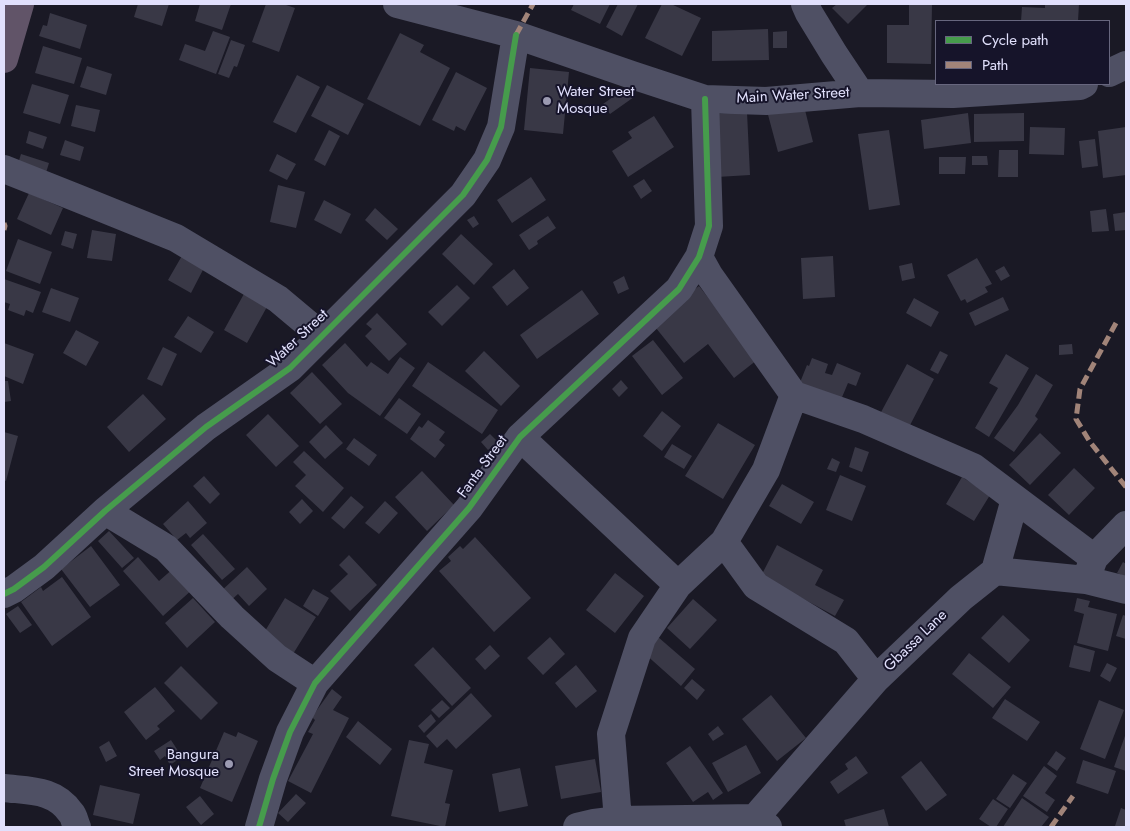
<!DOCTYPE html>
<style>
body{margin:0}
#map{position:relative;width:1130px;height:831px;overflow:hidden;background:#1a1925;font-family:Jost,sans-serif}
canvas{display:block}
.frame{position:absolute;inset:0;border:5px solid #e1e0fc;pointer-events:none}
.legend{position:absolute;left:935px;top:20px;width:175px;height:65px;box-sizing:border-box;background:#16142a;border:1px solid #67667e;margin:0;padding:6px 9px;list-style:none;font-size:15px;color:#e1e0fc}
.legend li{display:flex;align-items:center;gap:10px;height:25px}
.legend b{width:25px;border:1px solid #67667e}
</style>
<div id="map">
<canvas width="1130" height="831"></canvas>
<div class="frame"></div>
<ul class="legend">
<li><b style="height:6px;background:#469c4c"></b>Cycle path</li>
<li><b style="height:6px;background:#a18479"></b>Path</li>
</ul>
</div>
<script>
const ctx = document.querySelector('canvas').getContext('2d');
ctx.lineJoin = 'round';
function paint(path, color) { ctx.fillStyle = color; ctx.fill(path, 'evenodd'); }
function trace(path, color, width, dash) { ctx.strokeStyle = color; ctx.lineWidth = width; ctx.lineCap = dash ? 'butt' : 'round'; ctx.setLineDash(dash || []); ctx.stroke(path); }
function drawText(font, color, halo, rows, align = 'center') {
  ctx.font = font + ' Jost,sans-serif'; ctx.lineWidth = 4; ctx.setLineDash([]); ctx.textBaseline = 'middle'; ctx.strokeStyle = halo; ctx.fillStyle = color; for (const [text, x, y, turn = 0] of rows) {
    ctx.save(); ctx.translate(x, y); ctx.rotate((+turn || 0) * Math.PI / 180); ctx.textAlign = isNaN(turn) ? turn : align; if (halo) ctx.strokeText(text, 0, 0); ctx.fillText(text, 0, 0); ctx.restore();
  }
}
paint(new Path2D(`
 M138 4H169L162 26 134 17Z
 M200 4H231L222 30 195 21Z
 M266 4H283L295 8 279 52 252 42Z
 M574 4H610L600 24 571 10Z
 M618 4H638L622 36 606 27Z
 M662 4H671L701 18 682 56 645 38Z
 M837 4H868L848 24 832 8Z
 M909 4H932L931 64 887 63V25H909Z
 M1045 4H1079L1078 21H1021L1022 7 1045 8Z
 M50 13 87 25 80 49 39 36 43 25 47 26Z
 M768 29 769 60 712 61V31Z
 M213 31 230 37 216 74 179 60 185 44 205 51Z
 M787 31V48H773V32Z
 M400 33 424 45 420 52 450 68 420 126 367 99Z
 M231 40 245 45 237 67 234 66 229 78 218 74Z
 M43 46 82 58 74 84 35 73Z
 M87 66 112 74 106 95 80 87Z
 M530 68 569 72 563 134 524 130Z
 M456 72 487 88 465 131 456 126 454 131 432 120Z
 M297 75 320 87 296 133 273 122Z
 M32 84 69 95 60 124 23 113Z
 M327 85 364 104 348 135 311 116Z
 M627 87 634 97 610 114 603 104Z
 M803 102 813 142 778 152 767 111Z
 M76 105 100 110 95 132 71 126Z
 M747 112 750 175 717 177 714 114Z
 M968 113 971 143 924 149 921 120Z
 M1024 113V141L974 142V114Z
 M654 116 674 147 628 177 612 151 632 138 628 132Z
 M1030 127 1065 128 1064 155 1029 154Z
 M1126 127V175L1103 178 1098 131Z
 M329 130 340 136 325 166 314 160Z
 M889 130 900 205 869 210 858 134Z
 M29 131 47 137 43 149 26 143Z
 M1095 139 1098 166 1082 168 1079 141Z
 M65 140 84 147 80 161 60 155Z
 M999 150H1018V177H998Z
 M21 154 49 163 45 176 17 167Z
 M277 154 296 164 287 180 269 171Z
 M972 156H987L988 165H972Z
 M939 157H966L965 174H939Z
 M531 177 546 200 512 223 497 200Z
 M644 179 652 191 641 199 633 186Z
 M278 185 305 192 296 228 270 222Z
 M29 193 63 208 51 235 17 219Z
 M324 200 351 214 341 234 314 220Z
 M375 208 398 229 387 240 365 220Z
 M1106 209 1109 231 1092 232 1090 211Z
 M1126 212V230L1115 231 1113 214Z
 M474 216 479 224 473 228 467 220Z
 M548 216 556 228 537 241 538 244 529 250 519 235Z
 M92 230 116 234 112 261 87 258Z
 M65 231 77 234 73 249 61 245Z
 M461 234 493 264 474 285 442 254Z
 M18 239 52 252 40 284 6 271Z
 M183 254 205 266 191 293 168 280Z
 M833 256 835 297 803 299 801 258Z
 M977 258 992 284 985 287 988 292 967 303 965 299 961 301 947 275Z
 M912 263 915 278 902 281 899 266Z
 M1004 266 1010 276 1001 281 995 271Z
 M514 269 529 288 507 306 492 287Z
 M624 276 629 289 618 294 613 282Z
 M4 279 41 292 33 313 26 310 24 316 8 310 10 304 4 302Z
 M457 285 470 298 442 326 428 312Z
 M699 286 757 360 734 378 708 344 684 363 652 323Z
 M51 288 79 298 70 322 42 312Z
 M582 290 599 314 537 359 520 335Z
 M245 292 268 305 247 343 224 330Z
 M1003 297 1009 310 975 326 969 313Z
 M914 298 939 312 931 327 906 313Z
 M377 313 407 344 389 361 365 336 372 329 366 324Z
 M188 316 214 332 201 353 174 337Z
 M76 330 99 342 86 366 63 353Z
 M653 340 683 378 662 395 632 356Z
 M4 343 34 354 23 384 4 376Z
 M345 343 367 367 371 362 388 374 400 357 415 368 380 416 348 393 322 365Z
 M1072 344 1073 354 1059 355V345Z
 M163 347 177 354 162 386 147 379Z
 M484 351 520 386 501 406 465 371Z
 M940 351 948 355 938 374 930 370Z
 M1006 354 1029 368 989 437 975 428 998 388 989 383Z
 M812 358 828 364 825 373 832 375 837 363 861 373 856 386 848 383 840 402 799 385 807 365 809 366Z
 M428 362 498 410 482 434 412 386Z
 M907 364 934 379 908 429 880 414Z
 M312 372 342 404 320 424 290 393Z
 M1036 374 1053 385 1035 416 1038 419 1014 452 994 438 1018 405Z
 M621 380 628 388 619 397 612 389Z
 M4 381H8L11 401 4 402Z
 M143 394 166 419 129 452 107 427Z
 M399 398 421 414 407 434 384 418Z
 M662 411 681 426 662 451 643 436Z
 M268 414 299 446 276 467 246 435Z
 M428 420 445 432 439 440 445 445 435 458 410 439 419 426 422 428Z
 M718 423 755 445 723 499 685 476Z
 M326 425 343 443 325 459 309 442Z
 M4 432 18 436 6 481 4 480Z
 M1040 433 1061 453 1030 485 1009 465Z
 M490 434 498 442 488 450 481 442Z
 M354 438 377 455 369 466 346 449Z
 M672 444 692 456 684 469 664 457Z
 M855 447 869 452 862 472 849 467Z
 M304 451 344 488 323 512 295 486 306 475 293 462Z
 M832 458 840 462 836 472 827 469Z
 M1074 468 1095 488 1069 515 1048 495Z
 M422 471 454 505 427 531 395 497Z
 M840 475 866 486 852 521 826 510Z
 M204 476 220 494 210 504 193 486Z
 M962 477 990 495 974 521 946 504Z
 M782 484 814 502 801 524 769 506Z
 M351 496 364 507 344 529 331 518Z
 M302 499 313 511 300 524 289 512Z
 M188 501 207 523 190 538 186 533 177 540 163 524Z
 M385 501 398 513 379 534 365 523Z
 M109 531 134 558 122 568 98 541Z
 M203 534 235 569 222 580 191 545Z
 M475 537 531 598 494 632 439 571 451 561 448 557 460 546 463 549Z
 M777 545 823 570 815 585 844 600 835 616 761 576Z
 M91 546 120 585 90 607 61 569Z
 M349 555 377 585 350 611 330 591 348 574 339 565Z
 M138 557 159 581 175 567 194 588 163 616 123 571Z
 M1123 562 1126 564V577L1117 573Z
 M247 567 267 589 249 606 238 594 228 603 219 593Z
 M615 573 644 596 615 633 586 610Z
 M62 577 91 617 52 646 21 602 41 587 43 591Z
 M313 589 329 598 318 616 303 606Z
 M193 598 215 622 187 648 165 623Z
 M285 598 316 617 293 654 262 636Z
 M1077 598 1090 601 1088 607 1117 614 1108 651 1077 643 1084 614 1074 611Z
 M693 599 717 620 690 649 667 628Z
 M18 606 32 625 20 633 6 614Z
 M1003 615 1030 640 1009 663 981 638Z
 M1123 615 1126 616V639L1116 636Z
 M550 637 565 654 543 675 527 658Z
 M658 637 695 669 681 686 644 653Z
 M490 645 500 656 485 670 475 659Z
 M1074 645 1095 651 1090 672 1069 667Z
 M433 647 471 688 452 706 414 665Z
 M969 653 1011 687 993 708 952 674Z
 M1107 663 1117 668 1110 682 1100 676Z
 M576 665 597 691 576 708 555 683Z
 M181 666 218 703 201 720 164 683Z
 M692 679 705 690 697 700 684 688Z
 M155 687 175 711 157 726 160 729 146 740 124 712Z
 M332 689 342 697 333 710 349 718 311 793 288 781 313 734 308 732 315 720 312 717Z
 M471 693 492 716 456 749 447 739 437 748 426 736Z
 M771 695 806 738 777 761 742 719Z
 M1005 699 1040 722 1027 741 992 718Z
 M442 700 450 708 439 718 431 710Z
 M1099 700 1124 710 1105 759 1080 749Z
 M431 714 436 721 424 733 418 726Z
 M358 721 392 749 380 765 346 737Z
 M718 726 724 734 713 741 708 734Z
 M224 732 236 737 238 732 258 741 232 802 200 788Z
 M1126 733V771L1114 767Z
 M171 740 182 757 170 765 165 756 160 760 154 751Z
 M409 740 429 744 424 763 453 770 445 803 450 804 445 827 391 816Z
 M109 741 117 756 106 762 99 747Z
 M746 745 761 773 728 792 712 763Z
 M690 746 723 793 713 800 708 792 693 802 666 763Z
 M1056 751 1066 758 1057 771 1047 764Z
 M856 756 868 773 838 794 830 782 848 769 845 764Z
 M595 759 601 792 561 799 555 766Z
 M1083 760 1116 771 1108 794 1076 783Z
 M921 761 947 795 926 811 901 777Z
 M1044 766 1057 776 1045 793 1055 800 1047 812 1023 796Z
 M520 768 528 806 499 812 492 774Z
 M1013 774 1027 783 1010 808 996 799Z
 M100 785 140 794 133 824 93 815Z
 M296 794 306 803 288 822 278 813Z
 M200 796 214 814 201 825 186 807Z
 M1022 798 1049 817 1041 827H1003Z
 M993 799 1008 809 996 827H991L979 819Z
 M1121 808 1126 810V827L1115 826Z
 M884 809 889 827H846L844 820Z`), '#393846');
trace(new Path2D(`
 M397 4 516 35 632 75 705 99 766 101 860 93 953 94 1080 86 1084 84
 M805 4 809 13 834 54 860 93
 M1109 73 1126 65
 M4 169 77 198 176 238 278 299 321 335
 M699 257 709 275 794 395 863 419 973 467 1094 558
 M520 437 678 585
 M105 511 166 548 232 617 277 658 315 683
 M724 542 756 586 846 641 876 679
 M995 571 1015 499
 M1088 574 1094 558 1126 525
 M4 594 14 589 44 567 105 511 206 427 290 368 463 195 487 160 501 127 516 35
 M4 788C29 791 55 789 71 813 74 816 75 823 77 827
 M755 818 876 679 961 598 995 571 1086 580 1126 590
 M618 820 611 734 642 638 678 585 724 542 766 470 794 395
 M259 827 273 779 290 732 315 683 469 508 520 437 679 289 699 257 709 226 705 99
 M577 827 594 823 618 820 755 818 768 827`), '#4f5064', 28);
trace(new Path2D(`
 M4 59 20 4`), '#615468', 28);
trace(new Path2D(`
 M516 35 533 4
 M4 223 5 226 4 230
 M1116 323 1080 389 1076 419 1090 442 1126 487
 M1051 827 1073 796`), '#a18479', 5, [10, 5]);
trace(new Path2D(`
 M4 594 14 589 44 567 105 511 206 427 290 368 463 195 487 160 501 127 516 35
 M259 827 273 779 290 732 315 683 469 508 520 437 679 289 699 257 709 226 705 99`), '#469c4c', 6);
for (const [x, y, r, color] of [
 [547,101,5,"#9b9ab1"],
 [229,764,5,"#9b9ab1"]
]) { const dot = new Path2D(); dot.arc(x, y, r, 0, 2 * Math.PI); ctx.fillStyle = color; ctx.fill(dot); trace(dot, '#16142a', 2); }
drawText('15px', '#e1e0fc', '#16142a', [
 ["Water Street",557,92],
 ["Mosque",557,109],
 ["Bangura",219,755,"right"],
 ["Street Mosque",219,772,"right"]
], 'left');
drawText('15px', '#e1e0fc', '#16142a', [
 ["Main Water Street",793,96,-3],
 ["Water Street",298,339,-43],
 ["Fanta Street",483,467,-54],
 ["Gbassa Lane",916,641,-44]
]);
</script>
